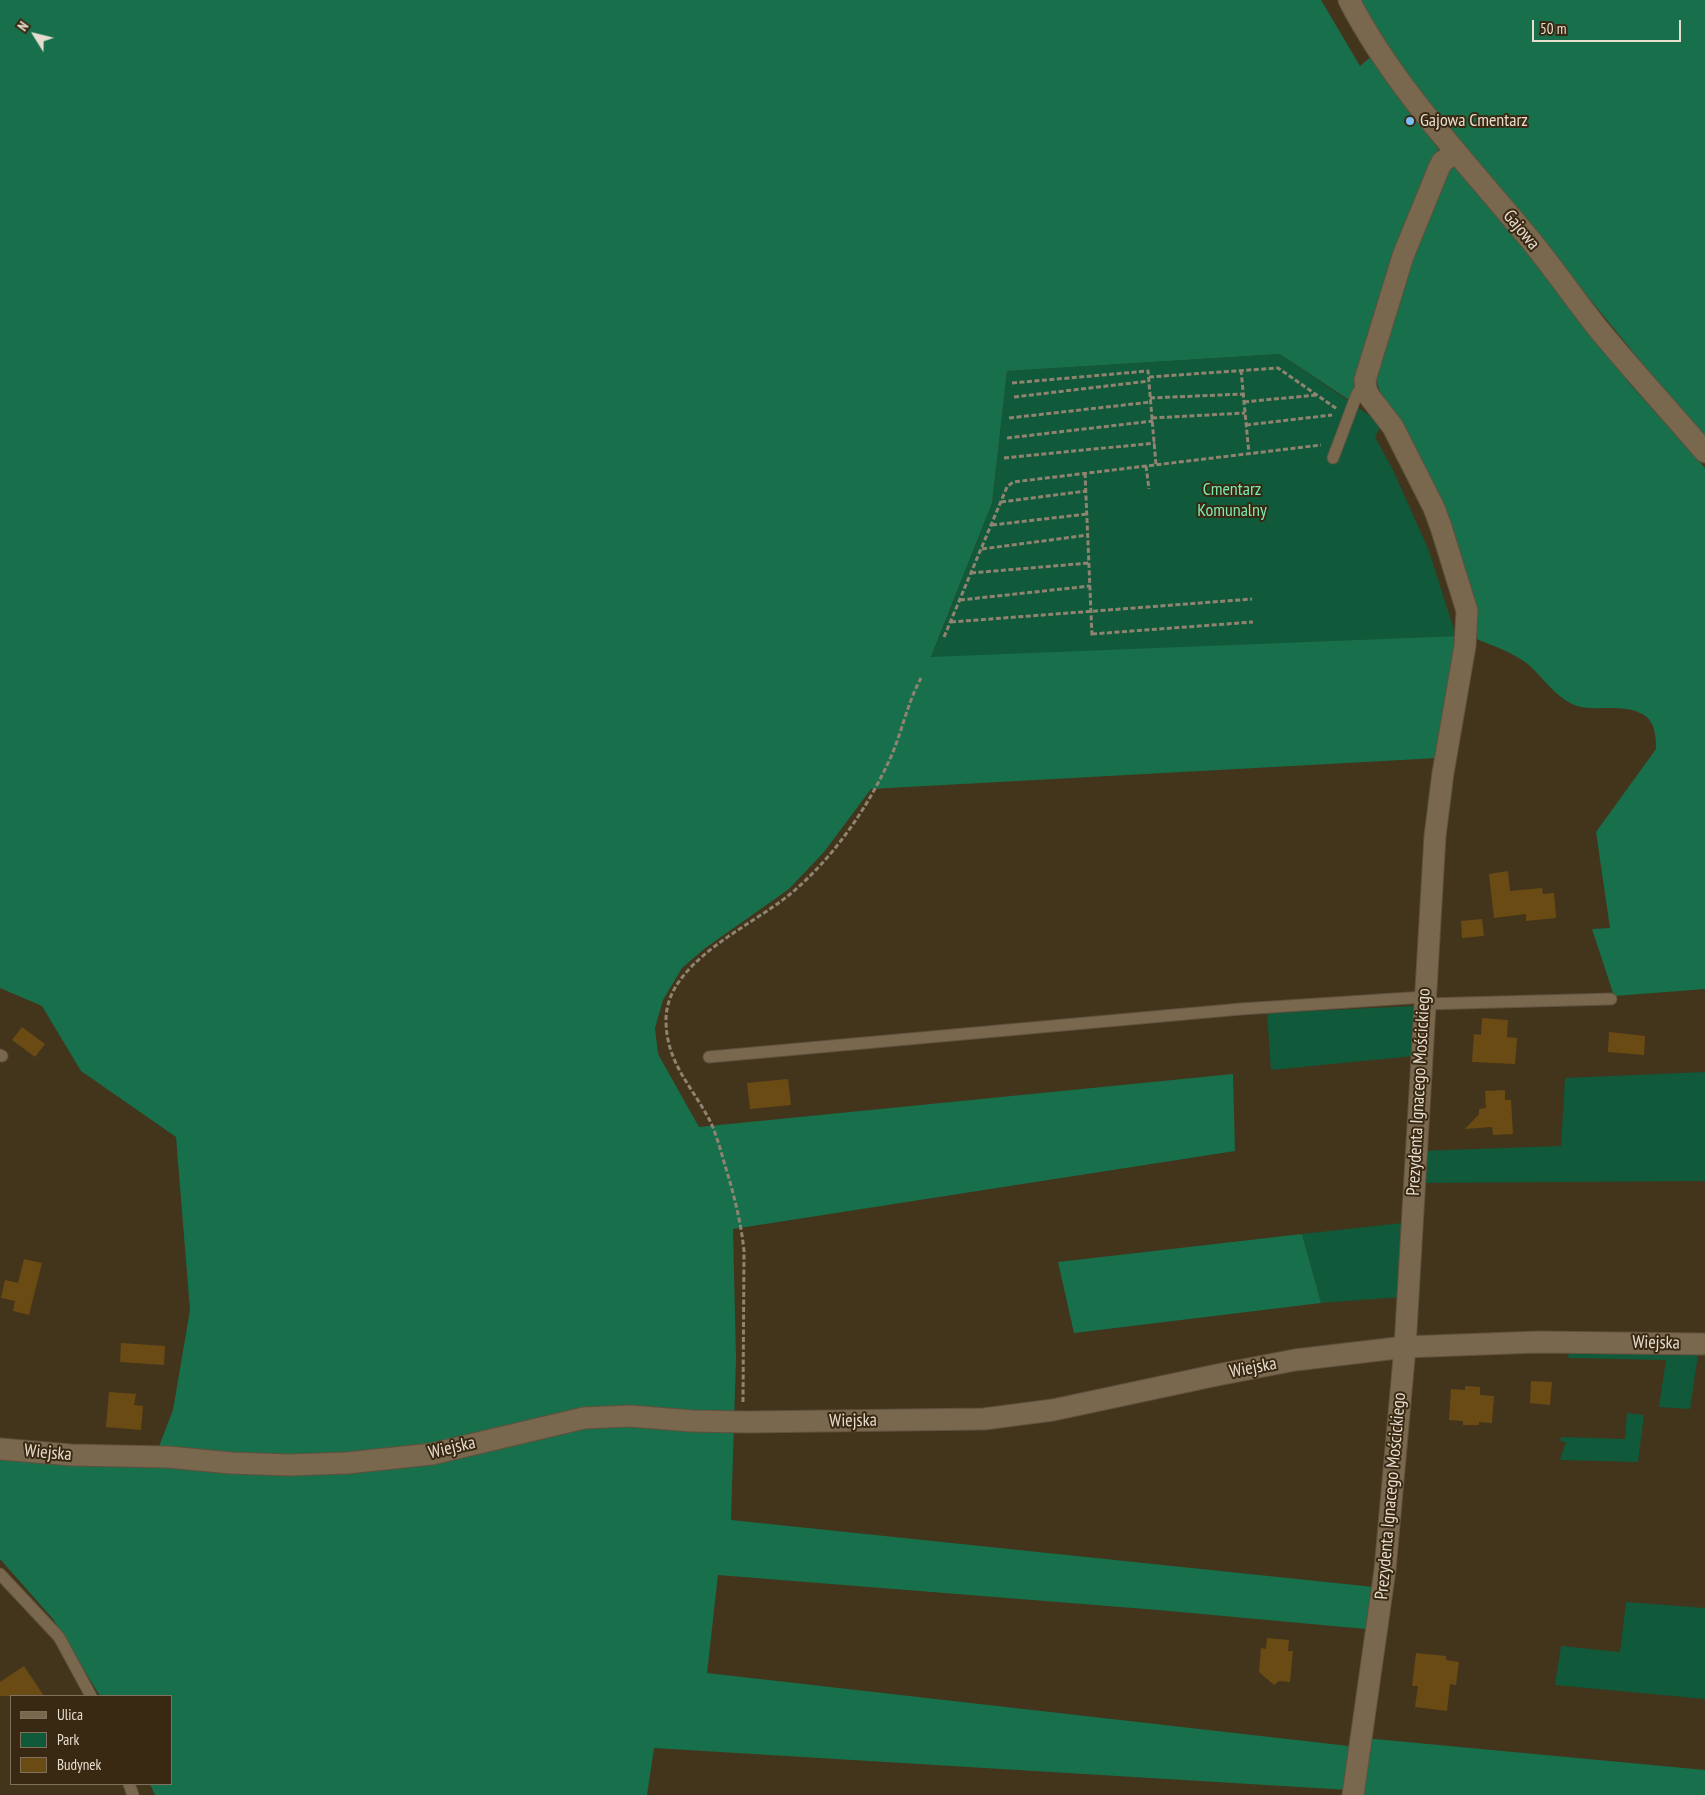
<!DOCTYPE html>
<meta charset="utf-8">
<style>
body{margin:0}
#map{position:relative;width:1705px;height:1795px;overflow:hidden;background:#43341c;font-family:"PT Sans Narrow",sans-serif}
canvas{display:block}
.legend{position:absolute;left:10px;top:1695px;width:162px;height:90px;box-sizing:border-box;background:#392912;border:1px solid #7f715e;margin:0;padding:6px 9px;list-style:none;font-size:15px;color:#e7ddcf}
.legend li{display:flex;align-items:center;gap:10px;height:25px}
.legend b{width:25px;border:1px solid #7f715e}
.north{position:absolute;left:10px;top:10px;width:50px;height:50px;-webkit-text-stroke:4px #392912;paint-order:stroke;rotate:306deg;font-size:14px;font-weight:700;line-height:20px;text-align:center;color:#e7ddcf}
.north::after{content:'';display:block;margin:auto;width:18px;height:22px;background:#e7ddcf;clip-path:polygon(50% 0,100% 100%,50% 72%,0 100%)}
.scale{position:absolute;left:1532px;top:20px;width:149px;height:22px;box-sizing:border-box;border:2px solid #e7ddcf;border-top:0;padding-left:6px;font-size:15px;line-height:18px;white-space:nowrap;color:#e7ddcf;-webkit-text-stroke:4px #392912;paint-order:stroke}
</style>
<div id="map">
<canvas width="1705" height="1795"></canvas>
<ul class="legend">
<li><b style="height:6px;background:#79674e"></b>Ulica</li>
<li><b style="height:14px;background:#10593a"></b>Park</li>
<li><b style="height:14px;background:#6b4b14"></b>Budynek</li>
</ul>
<div class="north">N</div>
<div class="scale">50 m</div>
</div>
<script>
const ctx = document.querySelector('canvas').getContext('2d');
ctx.lineJoin = 'round';
function paint(path, color) { ctx.fillStyle = color; ctx.fill(path, 'evenodd'); }
function trace(path, color, width, dash) { ctx.strokeStyle = color; ctx.lineWidth = width; ctx.lineCap = dash ? 'butt' : 'round'; ctx.setLineDash(dash || []); ctx.stroke(path); }
function drawText(font, color, halo, rows, align = 'center') {
  ctx.font = font + ' "PT Sans Narrow",sans-serif'; ctx.lineWidth = 4; ctx.setLineDash([]); ctx.textBaseline = 'middle'; ctx.strokeStyle = halo; ctx.fillStyle = color; for (const [text, x, y, turn = 0] of rows) {
    ctx.save(); ctx.translate(x, y); ctx.rotate((+turn || 0) * Math.PI / 180); ctx.textAlign = isNaN(turn) ? turn : align; if (halo) ctx.strokeText(text, 0, 0); ctx.fillText(text, 0, 0); ctx.restore();
  }
}
paint(new Path2D(`
 M1280 354 1382 424 1375 437 1393 470 1429 551 1456 636 931 658 992 503 1007 371Z
 M1414 1006V1056L1271 1070 1267 1013Z
 M1705 1072V1181L1419 1183V1151L1561 1146 1565 1078Z
 M1402 1223 1401 1297 1321 1303 1302 1234Z
 M1570 1347 1699 1348 1690 1409 1659 1407 1666 1360 1568 1358Z
 M1627 1413 1644 1415 1638 1462 1560 1460 1566 1442 1560 1441 1561 1437 1625 1439Z
 M1626 1602 1705 1608V1699L1555 1685 1561 1646 1620 1652Z`), '#10593a');
paint(new Path2D(`
 M0 0H1321L1360 66 1372 56 1409 106 1438 149 1439 153 1367 354 1349 400 1280 354 1007 371 992 503 931 657 1456 636 1438 758 871 789 824 852 789 889 704 949 682 968 663 1000 655 1028 658 1054 699 1127 1233 1074 1235 1151 733 1229 736 1358 731 1520 1374 1587 1366 1629 1158 1610 718 1575 707 1673 1349 1746V1790L654 1748 647 1795H155L150 1784H171V1696H100L53 1619 0 1559V1456L158 1449 173 1410 190 1310 176 1137 81 1071 42 1006 0 988Z
 M1359 0H1705V436L1664 390 1421 92 1383 41Z
 M1453 161 1564 298 1630 384 1705 468V989L1614 996 1592 929 1610 928 1596 832 1656 749C1656 735 1655 719 1640 713 1619 703 1591 713 1572 704 1554 695 1544 679 1530 666 1514 652 1490 645 1472 637L1379 389 1376 378 1399 283Z
 M1302 1234 1321 1303 1074 1333 1058 1262Z
 M1364 1738 1705 1770V1795H1357Z`), '#17704b');
paint(new Path2D(`
 M1508 871 1510 891 1542 888 1543 894 1554 893 1556 918 1526 921V914L1494 918 1489 874Z
 M1482 919 1484 936 1462 938 1461 921Z
 M1482 1018 1508 1020 1507 1037 1517 1038 1515 1064 1472 1062 1474 1034 1481 1035Z
 M22 1027 45 1044 35 1057 12 1040Z
 M1609 1032 1645 1036 1644 1055 1608 1052Z
 M788 1079 791 1105 750 1109 747 1083Z
 M1505 1090V1100H1511L1513 1134 1493 1135 1492 1127 1465 1129 1479 1114V1109L1486 1108 1485 1091Z
 M24 1259 42 1263 29 1315 13 1311 15 1301 1 1298 5 1280 18 1283Z
 M121 1343 165 1346 164 1365 120 1362Z
 M1531 1381 1552 1382 1550 1405 1530 1403Z
 M1465 1386 1480 1387V1395L1494 1396 1492 1423 1479 1422V1425H1463V1421L1449 1420 1451 1389 1465 1390Z
 M109 1392 136 1394 134 1405 143 1406 141 1430 106 1427Z
 M1267 1638 1289 1640 1288 1651H1293L1290 1682 1279 1681 1274 1685 1259 1672 1261 1648 1266 1649Z
 M1416 1653 1446 1656V1660L1459 1662 1456 1685 1450 1684 1447 1711 1415 1707 1418 1686H1412Z
 M24 1666 44 1696H0V1682Z`), '#6b4b14');
const lane = new Path2D(`
 M1333 458 1357 394 1359 391 1366 389
 M1424 1004 1611 999
 M0 1055 2 1056
 M709 1057 1241 1009 1425 997
 M0 1574 59 1637 91 1696
 M129 1784 133 1795`);
const street = new Path2D(`
 M1349 0C1394 88 1469 165 1532 242 1554 269 1574 298 1596 326 1631 369 1669 410 1705 452
 M0 1449 71 1455 168 1457 231 1463 289 1465 347 1463 432 1454 584 1418 630 1416 692 1421 747 1422 984 1419 1053 1410 1217 1375 1295 1360 1405 1347 1538 1342 1705 1344
 M1353 1795 1385 1570 1405 1347 1435 836 1443 773 1465 646 1467 611 1441 527 1434 508 1393 427 1369 396 1366 389 1365 380 1403 256 1439 168 1442 162 1456 152`);
trace(lane, '#5f513d', 13);
trace(street, '#5f513d', 23);
trace(new Path2D(`
 M1241 370 1249 454
 M1149 377 1278 368 1337 409
 M1012 383 1148 371 1156 465
 M1014 397 1149 381
 M1150 398 1243 394
 M1244 402 1316 395
 M1009 418 1151 402
 M1152 418 1245 413
 M1246 425 1332 415
 M1007 438 1153 421
 M1004 458 1155 443
 M1146 466 1149 489
 M1085 473 1092 636
 M1001 502 1086 491
 M992 525 1087 514
 M982 549 1088 535
 M971 573 1089 563
 M960 600 1090 586
 M951 622 1252 599
 M1092 634 1253 622
 M944 637 1007 487 1013 482 1321 445
 M743 1402 744 1251C741 1221 733 1191 724 1162 720 1148 716 1133 709 1119 691 1085 666 1062 666 1020 666 962 750 927 789 895 834 858 870 805 893 752 903 727 908 702 921 678`), '#908370', 3, [5, 2.5]);
trace(lane, '#79674e', 11);
trace(street, '#79674e', 21);
for (const [x, y, r, color] of [
 [1410,121,5,"#7abef8"]
]) { const dot = new Path2D(); dot.arc(x, y, r, 0, 2 * Math.PI); ctx.fillStyle = color; ctx.fill(dot); trace(dot, '#392912', 2); }
drawText('18px', '#e7ddcf', '#392912', [
 ["Gajowa Cmentarz",1420,121]
], 'left');
drawText('18px', '#e7ddcf', '#392912', [
 ["Gajowa",1521,230,50],
 ["Prezydenta Ignacego Mościckiego",1419,1092,-87],
 ["Wiejska",1656,1343,1],
 ["Wiejska",1253,1368,-11],
 ["Wiejska",853,1421,-1],
 ["Wiejska",452,1448,-13],
 ["Wiejska",48,1453,5],
 ["Prezydenta Ignacego Mościckiego",1391,1496,-85]
]);
drawText('18px', '#7cecb3', '#392912', [
 ["Cmentarz",1232,490],
 ["Komunalny",1232,511]
]);
</script>
